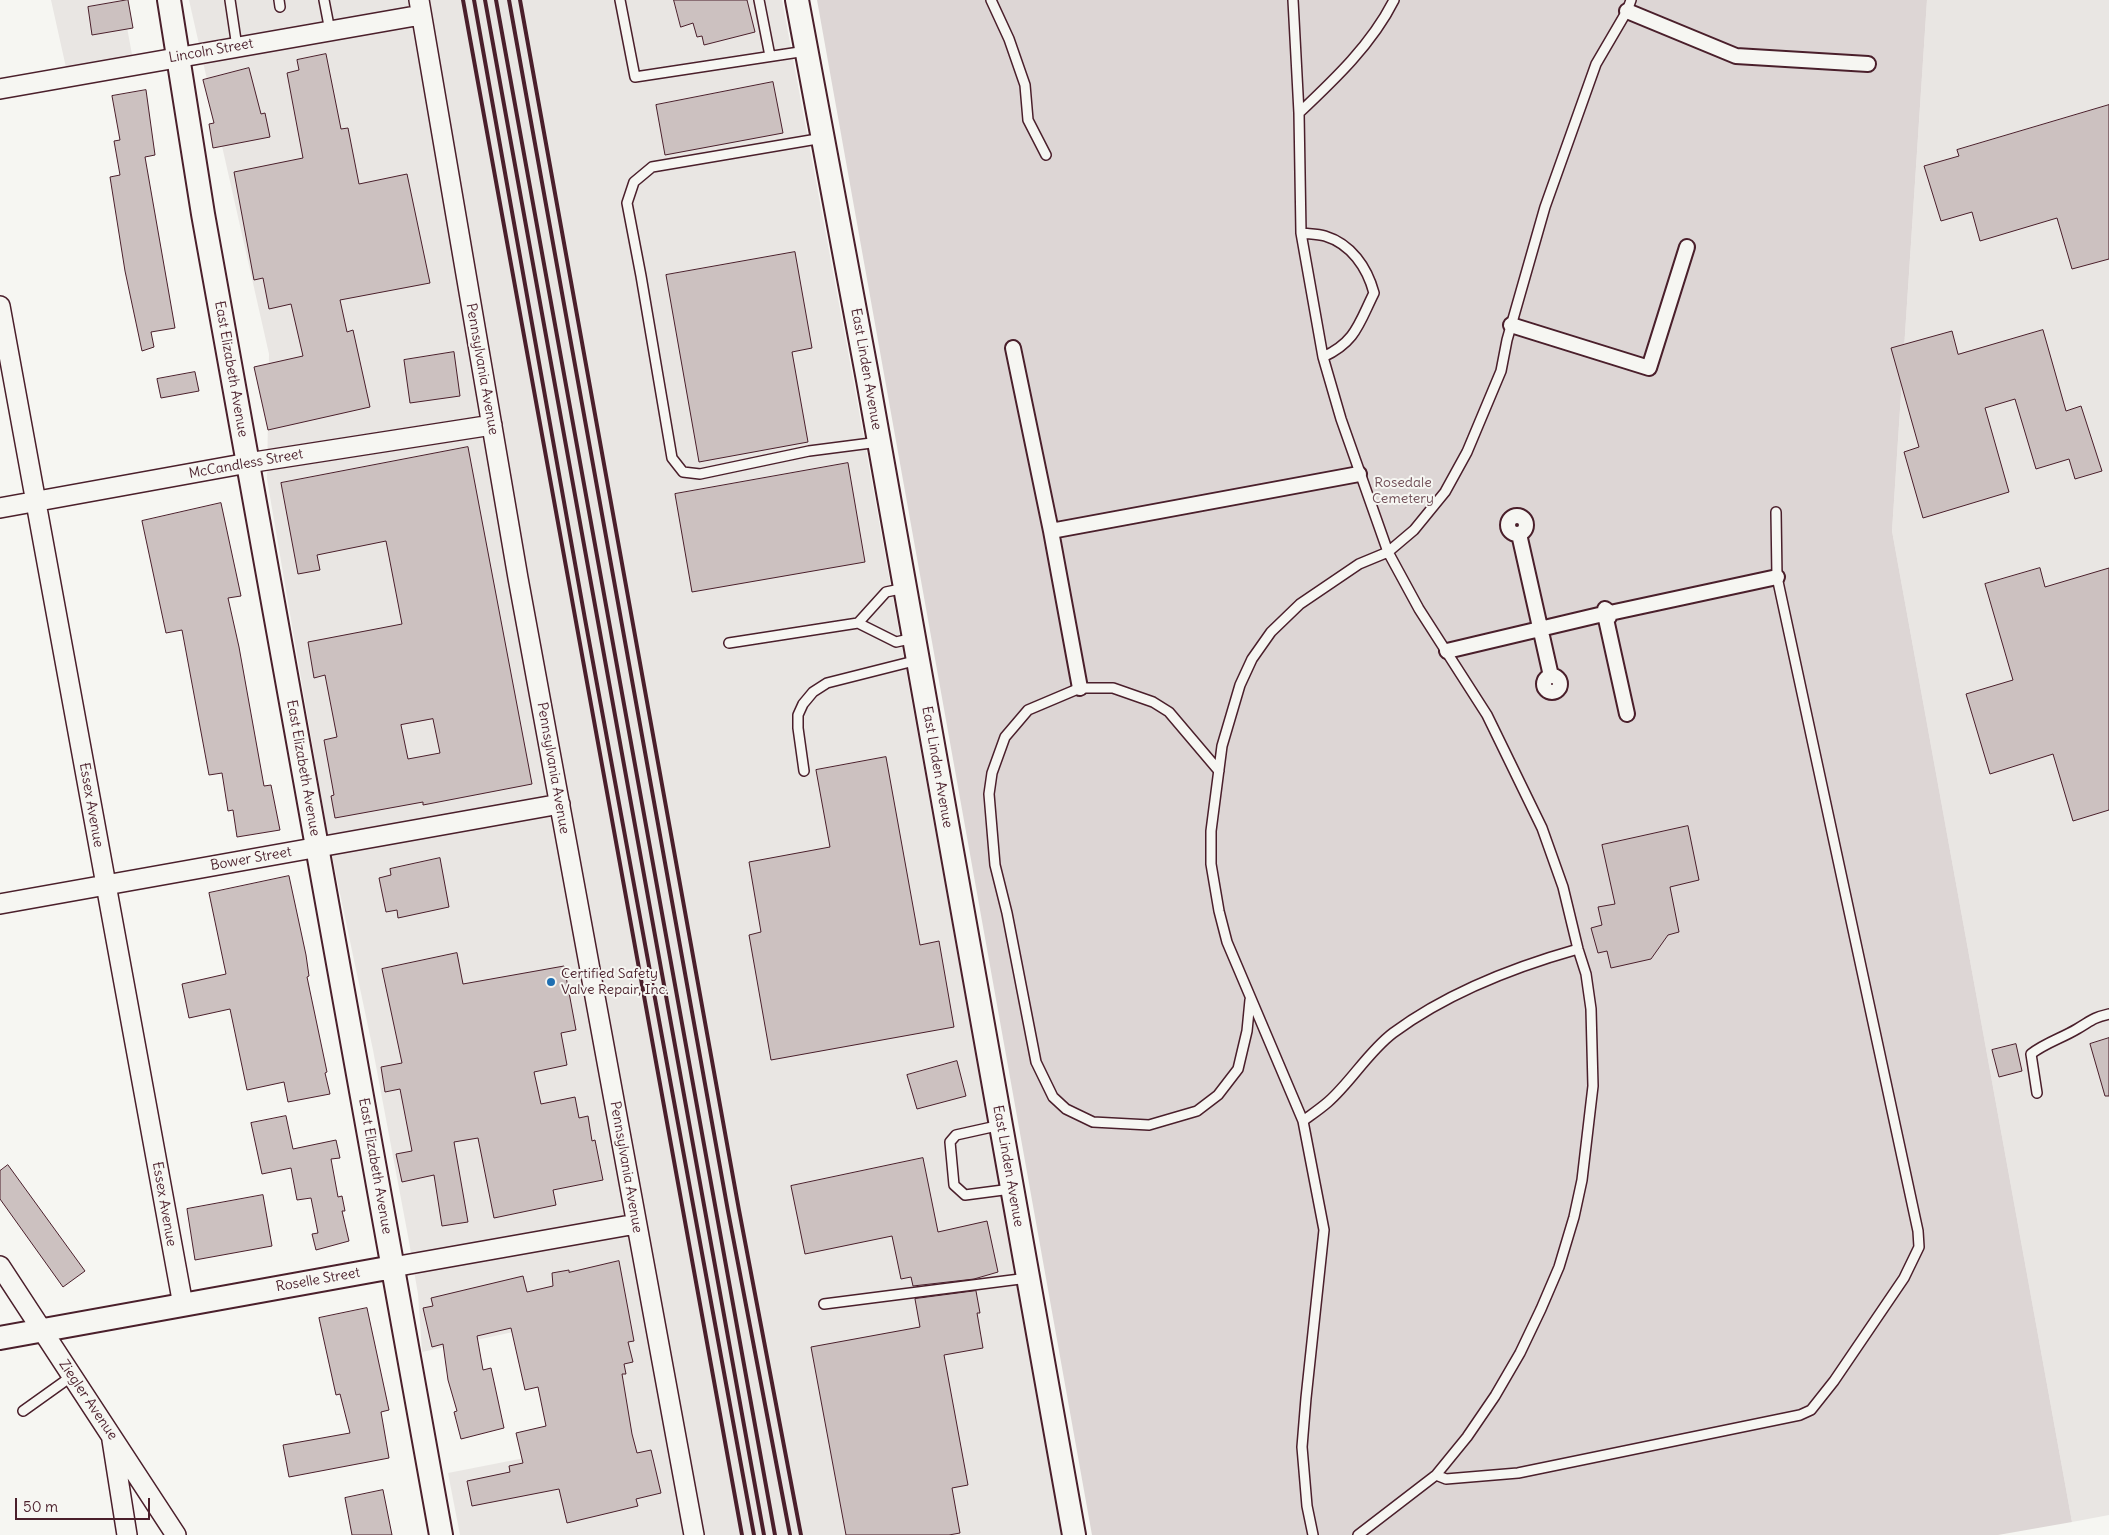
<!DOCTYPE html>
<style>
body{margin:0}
#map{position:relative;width:2109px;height:1535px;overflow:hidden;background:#f6f6f2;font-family:Delius,sans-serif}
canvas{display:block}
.scale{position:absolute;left:15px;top:1498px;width:135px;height:22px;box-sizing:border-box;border:2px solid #4a1f2b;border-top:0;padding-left:6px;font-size:15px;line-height:18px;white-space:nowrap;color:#4a1f2b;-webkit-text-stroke:4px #f6f6f2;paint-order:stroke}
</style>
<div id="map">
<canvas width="2109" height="1535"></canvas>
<div class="scale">50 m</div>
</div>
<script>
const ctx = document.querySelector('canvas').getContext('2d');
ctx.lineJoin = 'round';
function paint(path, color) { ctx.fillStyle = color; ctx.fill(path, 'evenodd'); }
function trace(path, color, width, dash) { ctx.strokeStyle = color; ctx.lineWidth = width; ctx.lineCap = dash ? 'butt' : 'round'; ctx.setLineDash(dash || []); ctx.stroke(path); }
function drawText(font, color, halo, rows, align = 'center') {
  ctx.font = font + ' Delius,sans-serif'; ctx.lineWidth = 4; ctx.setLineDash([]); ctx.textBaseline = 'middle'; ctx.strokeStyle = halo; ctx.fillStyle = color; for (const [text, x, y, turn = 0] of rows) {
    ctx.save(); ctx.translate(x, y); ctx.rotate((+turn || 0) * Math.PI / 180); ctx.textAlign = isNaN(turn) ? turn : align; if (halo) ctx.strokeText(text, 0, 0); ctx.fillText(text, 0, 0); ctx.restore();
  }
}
paint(new Path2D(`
 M51 0H122L133 60 67 72Z
 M189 0H782L853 378 1063 1535H460L448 1473 550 1453 540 1392 513 1332 422 1352 418 1294 408 1236 373 1050 328 837 267 479 269 354Z
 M1927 0H2109V1515L2072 1522 1892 531Z`), '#e9e6e3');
paint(new Path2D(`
 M817 0H1927L1892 531 2072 1522 1998 1535H1092Z`), '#ddd6d5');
const building = new Path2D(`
 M128 0 133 28 92 35 88 7Z
 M674 0H747L755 32 704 45 702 36 697 37 693 23 681 27Z
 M326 54 341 129 348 128 359 184 407 174 430 283 340 300 347 332 353 330 370 407 268 430 254 367 303 356 291 304 269 309 263 278 254 280 234 172 303 158 287 73 299 70 297 60Z
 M249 68 261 114 265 113 270 137 213 148 209 124 214 123 203 80Z
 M773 82 783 133 665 155 656 105Z
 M146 90 155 155 145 157 175 328 151 332 154 347 142 351 125 271 110 177 120 175 114 141 120 140 112 96Z
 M2109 105V259L2072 269 2057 218 1980 241 1972 212 1941 221 1924 166 1959 156 1957 150Z
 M795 252 812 348 792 352 808 442 699 462 666 275Z
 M2043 330 2066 411 2081 406 2102 471 2075 479 2069 459 2036 469 2015 399 1985 408 2009 492 1923 518 1904 452 1919 447 1891 348 1952 331 1958 354Z
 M454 352 460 396 410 403 404 360Z
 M195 372 199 391 161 398 157 379Z
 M468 447 532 784 423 805V802L335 818 331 796 334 795 324 740 337 737 325 675 314 678 308 642 402 624 386 541 317 555 320 570 298 574 281 483ZM433 719 440 753 408 759 401 725Z
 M848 463 865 562 692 592 675 494Z
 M221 503 241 596 228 598 239 647 264 786 271 785 280 830 237 837 233 810 228 811 222 773 209 775 182 630 166 633 142 521Z
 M2040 568 2045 587 2109 568V810L2073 821 2053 754 1990 774 1966 694 2013 680 1985 584Z
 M886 757 920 945 939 941 954 1027 771 1060 749 935 761 932 749 862 830 847 816 770Z
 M1688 826 1699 880 1670 887 1679 932 1668 935 1651 959 1611 968 1607 951 1598 953 1591 928 1602 925 1598 907 1615 904 1602 845Z
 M440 858 449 907 398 918 397 910 386 912 379 878 391 875 390 869Z
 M289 876 306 955 309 976 307 977 327 1072 325 1073 330 1094 288 1102 284 1082 247 1090 230 1009 189 1018 182 984 226 974 209 893Z
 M457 953 463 984 564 966 576 1030 561 1033 567 1065 534 1072 541 1104 575 1097 579 1118 588 1116 592 1141 595 1140 603 1180 553 1190 556 1205 494 1218 478 1138 454 1142 468 1222 442 1226 434 1175 402 1182 396 1154 412 1151 400 1089 385 1092 381 1067 402 1063 382 969Z
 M2109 1038V1096H2105L2090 1044Z
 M2016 1044 2022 1071 1999 1077 1992 1050Z
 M957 1061 966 1096 917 1109 907 1075Z
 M286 1116 293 1149 336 1140 340 1158 331 1159 338 1197 342 1196 345 1211H342L349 1241 316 1250 312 1234 318 1233 311 1198 297 1200 291 1168 262 1174 251 1123Z
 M923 1158 938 1232 987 1221 998 1272 974 1279 913 1286 911 1277 901 1279 892 1236 805 1254 791 1186Z
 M8 1165 85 1271 63 1287 0 1199V1171Z
 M263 1195 272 1246 195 1260 187 1209Z
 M619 1261 634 1341 628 1342 633 1362 624 1364 626 1374H622L632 1434 637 1453 651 1450 661 1493 636 1499 638 1506 567 1523 559 1489 472 1506 467 1481 510 1472 509 1466 523 1463 516 1433 546 1426 538 1387 525 1390 511 1328 477 1336 483 1370 491 1368 504 1428 461 1439 454 1412 457 1411 448 1380 443 1344 432 1347 423 1308 433 1306 431 1298 523 1276 527 1292 553 1286 552 1273 569 1270V1272Z
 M976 1291 980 1313H977L983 1348 944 1355 968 1485 952 1488 960 1533 949 1535H846L811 1347 920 1327 915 1299Z
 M367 1308 389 1410 381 1412 389 1458 289 1477 283 1445 350 1433 340 1394 336 1395 319 1318Z
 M383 1490 392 1535H352L345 1498Z`);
paint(building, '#ccc1c0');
trace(building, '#4a1f2b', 1);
const service = new Path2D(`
 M230 0 237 47
 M279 0 280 7
 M324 0 330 31
 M620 0 635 77 806 51
 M759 0 770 56
 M991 0 1009 39 1025 85 1028 120 1046 155
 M1293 0 1299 113 1301 233 1323 357 1341 419 1388 552 1419 609 1487 715 1542 828 1563 887 1578 949 1586 974 1591 1009 1593 1086 1582 1180 1574 1217 1559 1267 1541 1309 1520 1353 1495 1396 1467 1437 1436 1475 1358 1535
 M1299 113C1335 79 1372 44 1394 0
 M823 138 652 167 634 182 627 203 641 276 672 458 683 472 700 474 809 451 879 442
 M1301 233C1309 234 1318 234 1325 236 1351 244 1367 267 1374 293 1359 323 1356 342 1323 357
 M905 588 886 592 858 623 896 642 914 638
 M729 643 858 623
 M804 771 798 728V715L803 704 813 692 827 683 918 660
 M1219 771 1169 712 1153 702 1113 688H1080L1028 710 1005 737 992 773 989 794 995 865 1007 913 1036 1062 1053 1097 1066 1109 1093 1122 1149 1125 1197 1111 1218 1095 1238 1069 1247 1031 1250 1000
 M2037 1093 2031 1054C2045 1043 2062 1038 2077 1029 2091 1021 2092 1018 2109 1014
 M1303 1121C1311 1115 1320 1109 1328 1102 1351 1082 1368 1052 1393 1033 1447 993 1514 967 1578 949
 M1001 1125 956 1135 950 1142 954 1185 965 1195 1011 1189
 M824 1304 1028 1278
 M23 1411 72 1376
 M1436 1475 1446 1479 1518 1473 1800 1415 1811 1410 1834 1381 1904 1278 1919 1247 1918 1231 1777 577 1776 512
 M1313 1535 1307 1506 1302 1447 1306 1398 1324 1230 1303 1121 1227 942 1219 911 1211 864V831L1222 746 1240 685 1252 659 1271 632 1300 604 1359 564 1388 552 1414 530 1445 492 1467 452 1501 371 1507 340 1545 207 1596 64 1627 11 1631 0`);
const pedestrian = new Path2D(`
 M1627 11 1736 56 1868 64
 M1511 325 1649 368 1687 247
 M1013 348 1051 531 1080 688
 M1508 525a9 9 0 1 1 18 0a9 9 0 1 1-18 0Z
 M1051 531 1359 474
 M1519 534 1551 676
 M1605 609 1610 613 1609 617 1606 619 1627 714
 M1610 613 1777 577
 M1447 651 1599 615
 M1544 684a8 8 0 1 1 16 0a8 8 0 1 1-16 0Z`);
const minor = new Path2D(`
 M419 0 518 578 694 1535
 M0 89 421 15
 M0 306 183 1305
 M0 508 248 463 492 425
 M0 904 560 804
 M0 1266 176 1535
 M393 1267 636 1224
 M112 1440 127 1535`);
const tertiary = new Path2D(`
 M169 0 203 214 441 1535
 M797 0 868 380 1074 1535
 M0 1338 393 1267`);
trace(service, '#4a1f2b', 12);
trace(pedestrian, '#4a1f2b', 18);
trace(minor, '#4a1f2b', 22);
trace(tertiary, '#4a1f2b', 26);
trace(service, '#f6f6f2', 9);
trace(pedestrian, '#f6f6f2', 14);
trace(minor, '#f6f6f2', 19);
trace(tertiary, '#f6f6f2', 22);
trace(new Path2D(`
 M463 0 742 1535
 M474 0 585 619 754 1535
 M485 0 764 1535
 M496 0 775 1535
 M509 0 728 1211 790 1535
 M520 0 739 1210 801 1535`), '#4a1f2b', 4);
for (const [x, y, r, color] of [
 [551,982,5,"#1f6fb2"]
]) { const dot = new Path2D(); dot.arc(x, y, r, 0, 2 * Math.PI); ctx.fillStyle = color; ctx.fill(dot); trace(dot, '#f6f6f2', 2); }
drawText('14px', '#4a1f2b', '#f6f6f2', [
 ["Lincoln Street",211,51,-10],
 ["East Elizabeth Avenue",231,369,80],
 ["Pennsylvania Avenue",482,369,80],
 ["East Linden Avenue",866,369,80],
 ["McCandless Street",246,464,-10],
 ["East Linden Avenue",937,767,80],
 ["East Elizabeth Avenue",303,768,80],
 ["Pennsylvania Avenue",553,768,80],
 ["Essex Avenue",91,805,80],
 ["Bower Street",251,859,-10],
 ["East Elizabeth Avenue",375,1166,80],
 ["East Linden Avenue",1008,1166,80],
 ["Pennsylvania Avenue",626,1167,80],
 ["Essex Avenue",164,1204,80],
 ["Roselle Street",318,1280,-10],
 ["Ziegler Avenue",88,1400,56]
]);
drawText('14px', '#6f4d56', '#f6f6f2', [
 ["Rosedale",1403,483],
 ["Cemetery",1403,499]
]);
drawText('14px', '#4a1f2b', '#f6f6f2', [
 ["Certified Safety",561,974],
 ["Valve Repair, Inc.",561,990]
], 'left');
</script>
